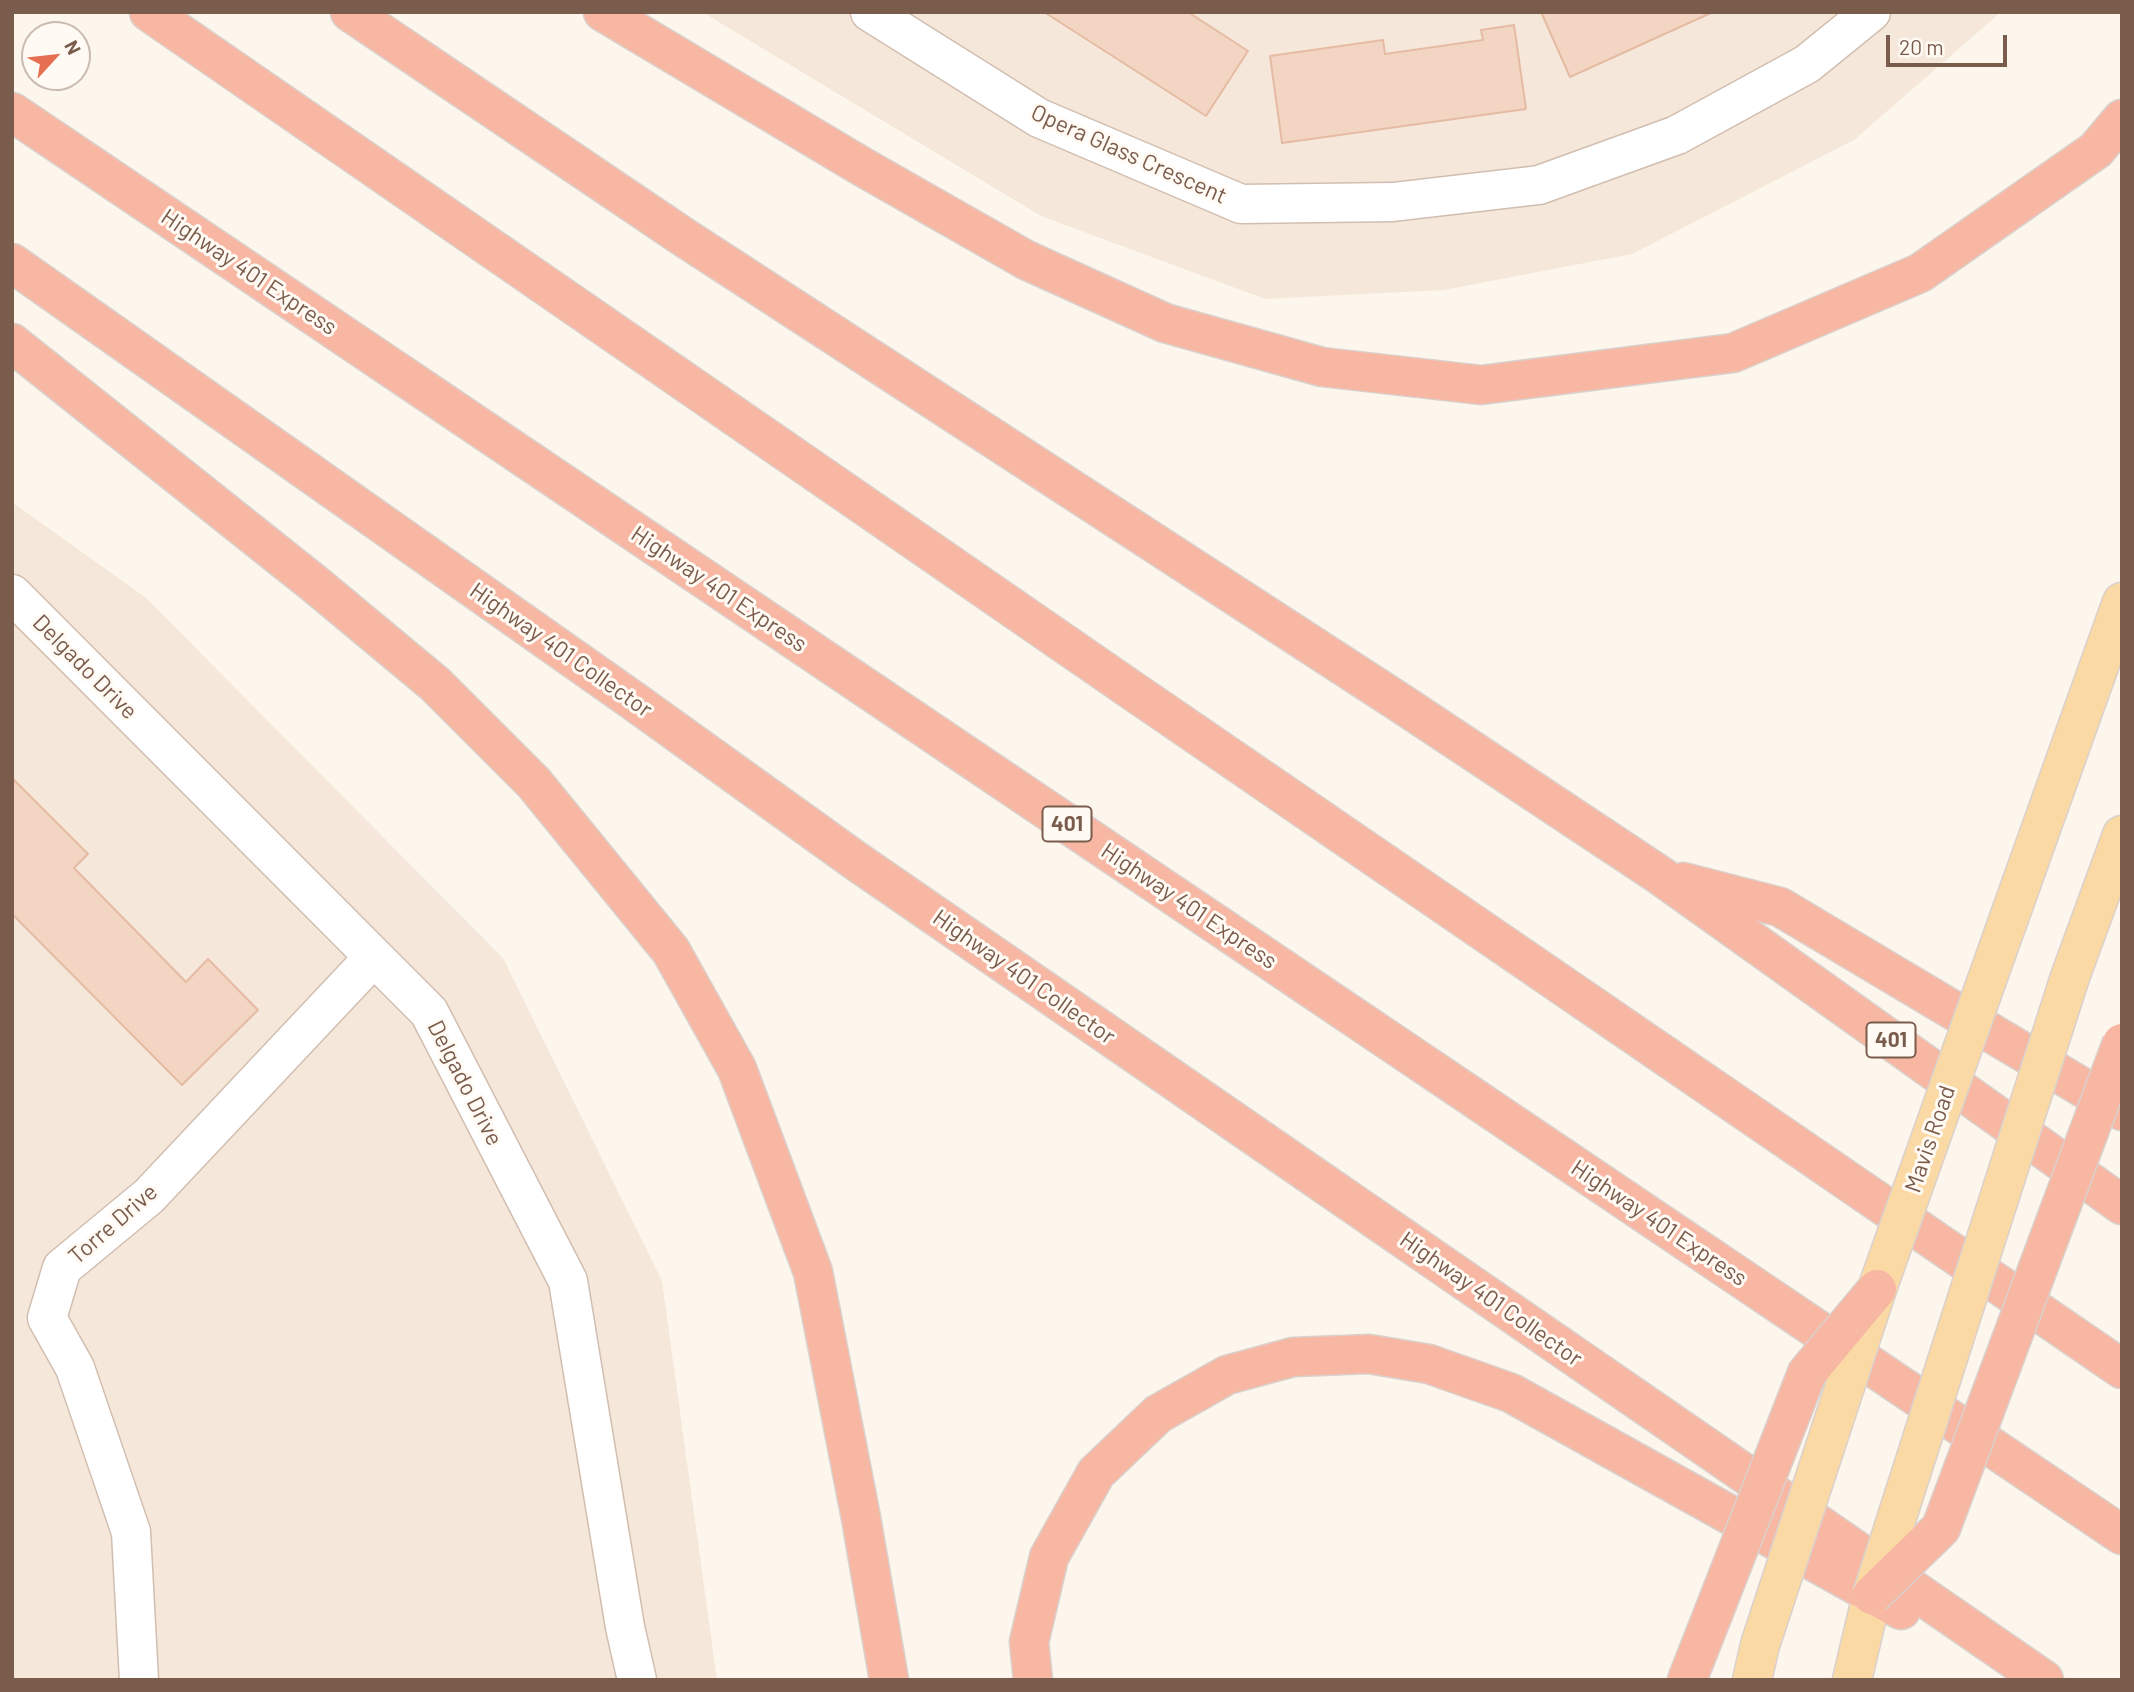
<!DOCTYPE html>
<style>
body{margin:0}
#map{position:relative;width:2134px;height:1692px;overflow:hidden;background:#fdf6ec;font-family:Barlow,sans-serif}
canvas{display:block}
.frame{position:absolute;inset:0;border:14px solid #7a5c4d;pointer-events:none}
.north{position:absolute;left:21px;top:21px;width:70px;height:70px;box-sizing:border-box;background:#fffaf3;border:2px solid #cabbb1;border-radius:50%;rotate:63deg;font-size:19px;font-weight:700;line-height:28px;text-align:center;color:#7a5c4d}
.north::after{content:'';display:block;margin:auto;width:24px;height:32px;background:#e76f51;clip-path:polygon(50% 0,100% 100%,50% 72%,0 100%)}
.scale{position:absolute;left:1886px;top:35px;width:121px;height:32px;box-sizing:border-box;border:4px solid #7a5c4d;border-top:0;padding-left:9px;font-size:21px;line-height:24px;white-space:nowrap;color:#7a5c4d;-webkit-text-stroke:5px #fffaf3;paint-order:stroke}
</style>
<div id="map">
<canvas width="2134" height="1692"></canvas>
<div class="frame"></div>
<div class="north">N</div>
<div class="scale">20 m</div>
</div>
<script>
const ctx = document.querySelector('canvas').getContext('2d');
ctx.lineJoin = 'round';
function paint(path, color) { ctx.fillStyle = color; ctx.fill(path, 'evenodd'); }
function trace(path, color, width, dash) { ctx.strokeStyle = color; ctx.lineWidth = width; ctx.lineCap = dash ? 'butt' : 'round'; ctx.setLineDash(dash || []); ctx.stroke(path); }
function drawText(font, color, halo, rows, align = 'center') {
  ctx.font = font + ' Barlow,sans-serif'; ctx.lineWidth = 6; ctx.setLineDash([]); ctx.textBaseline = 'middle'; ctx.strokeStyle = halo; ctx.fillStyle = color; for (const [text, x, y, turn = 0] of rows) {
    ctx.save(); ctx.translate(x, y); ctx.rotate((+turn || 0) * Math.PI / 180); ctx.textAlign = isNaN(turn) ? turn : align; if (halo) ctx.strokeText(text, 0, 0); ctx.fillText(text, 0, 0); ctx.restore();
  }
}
paint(new Path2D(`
 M702 12H2001L1854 140 1632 254 1444 290 1265 299 1041 216Z
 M12 502 145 597 503 958 662 1281 717 1680H12Z`), '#f5e8da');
const building = new Path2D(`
 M1044 12H1188L1248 51 1206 116Z
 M1541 12H1713L1570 77Z
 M1514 25 1526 109 1282 143 1270 56 1383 40 1385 54 1483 40 1481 30Z
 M12 778 88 854 74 868 186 982 208 959 258 1010 182 1085 12 914Z`);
paint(building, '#f3d5c3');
trace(building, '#e6bba3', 2);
const minor = new Path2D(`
 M870 12 1039 118 1241 204 1393 202 1539 185 1677 135 1807 64 1871 12
 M12 594 429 1012 568 1281 625 1627 637 1680
 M139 1680 131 1532 75 1368 47 1318 62 1268 149 1196 373 958`);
const major = new Path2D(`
 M2004 932 2122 602
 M2070 977 2122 835
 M1752 1680 1760 1645
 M1852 1680 1872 1595`);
const highway = new Path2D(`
 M149 12 1133 691 2122 1369
 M350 12 685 238 1402 704 1661 876 2122 1205
 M603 12 861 166 1026 260 1165 323 1322 367 1481 385 1733 353 1920 273 2096 150 2122 119
 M12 112 2122 1535
 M12 263 635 702 856 861 2044 1680
 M12 343 316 585 435 684 534 783 671 951 737 1069 813 1272 861 1518 889 1680
 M1683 882 1780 907 2122 1111
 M1033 1680 1029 1642 1049 1557 1096 1473 1158 1414 1227 1375 1293 1357 1369 1354 1429 1364 1511 1393 1901 1610
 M1687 1680 1713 1614`);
trace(minor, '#d1beb0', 41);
trace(major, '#dad1cd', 41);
trace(highway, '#dad1cd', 41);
trace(minor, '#fff', 38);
trace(major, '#fbd9a5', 38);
trace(highway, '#f7b7a3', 38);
const majorBridge = new Path2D(`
 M1872 1595 2070 977
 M1760 1645 1877 1289 2004 932`);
const highwayBridge = new Path2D(`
 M1872 1595 1941 1528 2122 1043
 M1713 1614 1807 1373 1877 1289`);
trace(majorBridge, '#dad1cd', 41, []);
trace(highwayBridge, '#dad1cd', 41, []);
trace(majorBridge, '#fbd9a5', 38);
trace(highwayBridge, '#f7b7a3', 38);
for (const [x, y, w] of [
 [1067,824,49],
 [1891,1040,49]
]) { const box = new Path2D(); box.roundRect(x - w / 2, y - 17.5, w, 35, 5); ctx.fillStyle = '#fffaf3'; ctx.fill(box); trace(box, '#7a5c4d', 2); }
drawText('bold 21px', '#7a5c4d', null, [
 ["401",1067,824],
 ["401",1891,1040]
]);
drawText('23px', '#7a5c4d', '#fffaf3', [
 ["Opera Glass Crescent",1129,154,24],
 ["Highway 401 Express",249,272,34],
 ["Highway 401 Express",719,589,34],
 ["Highway 401 Collector",561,650,35],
 ["Delgado Drive",85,667,45],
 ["Highway 401 Express",1189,906,34],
 ["Highway 401 Collector",1024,977,35],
 ["Delgado Drive",465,1083,63],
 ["Mavis Road",1930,1139,-71],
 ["Highway 401 Express",1659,1223,34],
 ["Torre Drive",113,1224,-41],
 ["Highway 401 Collector",1491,1299,35]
]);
</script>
